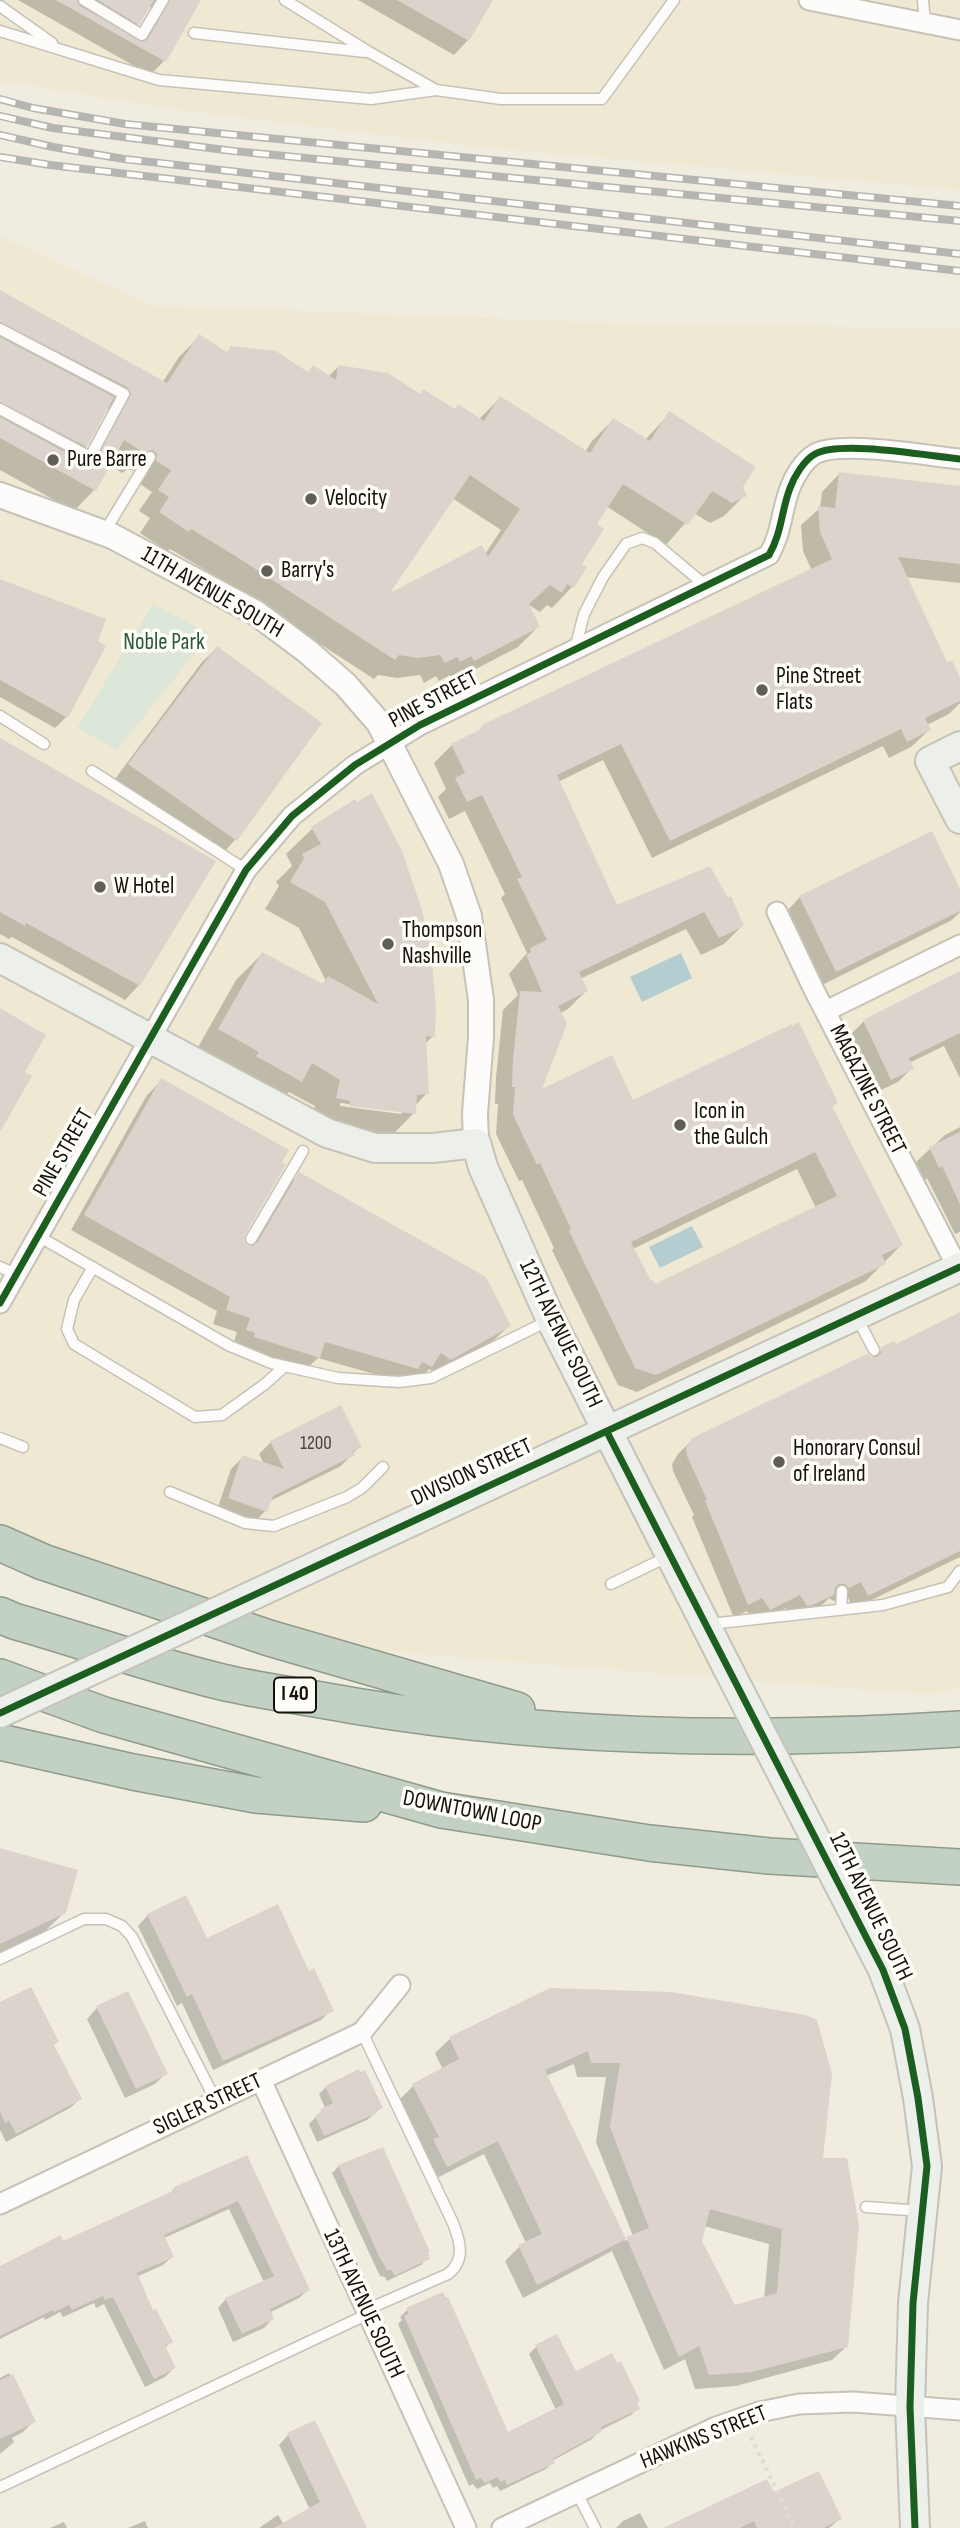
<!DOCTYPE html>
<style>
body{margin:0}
canvas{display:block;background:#f0ece0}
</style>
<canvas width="960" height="2528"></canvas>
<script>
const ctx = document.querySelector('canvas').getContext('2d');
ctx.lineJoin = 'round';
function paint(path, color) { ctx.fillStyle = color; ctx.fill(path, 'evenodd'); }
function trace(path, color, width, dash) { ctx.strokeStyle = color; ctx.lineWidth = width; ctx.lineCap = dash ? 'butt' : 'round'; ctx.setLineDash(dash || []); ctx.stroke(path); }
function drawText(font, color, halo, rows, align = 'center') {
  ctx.font = font + ' "Sofia Sans Condensed",sans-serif'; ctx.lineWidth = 7; ctx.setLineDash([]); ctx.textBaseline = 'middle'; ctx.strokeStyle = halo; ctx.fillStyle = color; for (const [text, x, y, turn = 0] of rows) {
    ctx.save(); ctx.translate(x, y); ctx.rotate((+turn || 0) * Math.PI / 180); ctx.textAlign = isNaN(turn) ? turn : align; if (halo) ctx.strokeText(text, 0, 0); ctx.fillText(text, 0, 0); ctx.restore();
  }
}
paint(new Path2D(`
 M0 0H960V190L477 147 179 110 0 81Z
 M0 236 151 305 587 322 960 329V1688L930 1695 265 1642 0 1530Z`), '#efe9d3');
paint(new Path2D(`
 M153 604 210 634 117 750 77 728Z`), '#dde7d9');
paint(new Path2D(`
 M681 953 692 978 642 1002 630 977Z
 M692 1226 703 1247 660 1268 649 1247Z`), '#b3cdd1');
paint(new Path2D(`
 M18 0H199L164 61 150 75ZM149 6 156 11V19L141 44 127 35 138 24Z
 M358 0H491L468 40 454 55Z
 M0 292 162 383 179 357 199 337 226 354 307 373 328 377 339 366 479 419 500 398 585 452 592 441 613 420 645 440 670 413 741 487 745 495 724 516 710 523 694 513 666 545 606 506 594 524 579 564 585 568 572 587 552 608 547 605 540 612 526 603 538 627 518 647 453 681 450 675 439 681 436 676 424 683 420 675 397 678 378 675 374 679 217 577 170 549 167 551 140 533 150 518 139 511 152 492 137 482 138 478 134 471 128 469 122 473 109 464 94 490 74 511 0 470ZM107 407 112 415 86 464 74 458 86 446ZM452 498 501 530 485 554 385 598Z
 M839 474 960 488V583L905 577 946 665 960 682V703L949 714 927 725 929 730 911 747 889 758 883 746 652 858 603 760 558 782 616 908 710 868 742 926 724 944 701 955 686 929 580 979 586 991 568 1009 560 1013 539 1092 633 1102 836 1103 831 1107 901 1245 866 1281 637 1392 618 1385 552 1250 554 1248 522 1180 519 1181 496 1134 498 1104H495L496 1077 503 1010 518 995 509 974 527 953 501 898 505 894 465 811 449 819 438 797 446 789 434 763 452 745 812 571 803 551 801 525 820 508 822 492ZM797 1169 816 1208 654 1286 650 1284 633 1249Z
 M0 581 103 647 66 717 55 728 0 697Z
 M217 648 319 724 235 840 221 855 115 779 202 662Z
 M0 741 139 985 125 1000 12 937 9 939 0 934Z
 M313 828 433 1036 425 1044 427 1093 415 1106 414 1113 388 1139 311 1124 315 1106 289 1092 274 1107 193 1056 236 980 262 954 321 985 326 981 299 928 265 909 279 886 276 882 292 866 286 854ZM340 1103 404 1110 401 1114 340 1106Z
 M960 893V912L952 920 822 985 786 912 800 897Z
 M960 973V1078L944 1046 909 1063 912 1068 898 1082 877 1092 850 1035 864 1021Z
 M161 1081 246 1246 250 1248 285 1188 300 1174 509 1326 494 1340 436 1373 429 1369 417 1381 402 1382 318 1358 304 1371 233 1345 237 1332 213 1324 217 1311 71 1230 147 1095Z
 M960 1127V1232L955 1234 927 1178 925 1180 916 1162 945 1135Z
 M960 1314V1557L853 1609 847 1595 834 1601 829 1598 818 1609 793 1619 786 1608 754 1623 747 1611 734 1618 692 1517 694 1515 673 1471 672 1464 678 1454 693 1439 872 1358 882 1349 895 1346Z
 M271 1442 360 1446 341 1466 268 1502 265 1511 254 1523 217 1510 231 1469 243 1457 264 1464 259 1454Z
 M0 1849 64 1913 43 1933 0 1954Z
 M148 1915 207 1940 309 1973 331 2010 321 2020 213 2070 182 2003 177 2006 138 1926Z
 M550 1990 821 2160 847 2346 832 2360 736 2386 695 2389 685 2359 664 2370 612 2251 523 2298 505 2261 519 2247 526 2243 484 2154 433 2180 420 2155 424 2151 399 2100 413 2086 443 2070 435 2053 450 2039ZM574 2064 577 2077H606L596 2142 633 2236 625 2241 546 2076ZM704 2226 769 2244 764 2299 734 2307 700 2241Z
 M0 2004 53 2046 80 2099 70 2108 6 2142 0 2130Z
 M97 2008 166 2073 155 2084 125 2098 87 2019Z
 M326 2087 381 2108 367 2120 317 2142 309 2124 325 2108 319 2094Z
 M246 2157 308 2290 299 2298 269 2313 272 2319 264 2328 233 2342 218 2308 226 2299 264 2282 229 2209 164 2238 172 2257 163 2265 136 2277 153 2313 171 2342 164 2349 174 2368 165 2377 145 2387 104 2304 96 2308 94 2303 63 2317 60 2312 45 2320 44 2317 0 2339V2267L62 2243 168 2195 175 2188Z
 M339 2166 426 2254 428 2258 421 2265 387 2281 385 2277 380 2276 332 2173Z
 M407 2310 507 2434 556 2410 529 2354 536 2347 575 2373 635 2403 638 2408 631 2415 599 2431 592 2439 552 2461 553 2462 546 2469 500 2491 497 2486 493 2488 490 2483 477 2489 473 2484 469 2486 398 2324 402 2320 400 2317Z
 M9 2373 34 2421 23 2432 12 2438 14 2442 0 2454V2378Z
 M288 2435 365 2528H259L278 2515 284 2525 310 2510 279 2445Z
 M773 2495 840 2519 829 2528H667Z
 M640 2513 648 2528H616L623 2521Z
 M145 2521 148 2528H128Z
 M64 2522 67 2528H50Z`), '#0003');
paint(new Path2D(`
 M56 0H77L80 6 143 42 148 39 170 0H201L166 62Z
 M98 0H154L139 25Z
 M397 0H493L469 41Z
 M0 290 167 383 199 334 227 352 231 346 276 351 308 372 313 365 336 380 338 365 388 373 420 394 423 389 455 409 458 404 484 421 500 396 590 453 613 418 650 441 669 411 756 467 743 487 747 496 732 503 712 491 688 525 623 484 597 524 604 529 582 564 587 567 574 588 567 584 562 593 550 585 529 604 540 627 474 661 471 656 460 662 457 657 445 663 440 655 418 658 399 655 395 660 237 557 191 529 189 532 159 512 169 497 158 490 171 470 156 461 157 454 153 450 144 453 124 440 96 491 0 438V417L87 464H93L131 394 127 387 0 322ZM470 475 520 509 488 557 482 545 390 593Z
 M0 337 114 397 87 447 0 402Z
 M839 472 960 486V564L898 557 947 662 952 660 960 678V701L925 718 931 730 907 742 901 729 670 841 621 744 557 775 617 905 710 866 728 898 731 896 744 926 719 938 704 912 579 972 588 991 558 1006 567 1024 542 1089 612 1055 633 1100 792 1024V1026L799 1022 838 1103 832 1106 903 1245 882 1255 886 1264 656 1375 635 1368 569 1231 571 1229 540 1163 537 1165 513 1115 515 1087H512L513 1059 520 991 542 992 526 955 531 952 530 948 547 940 517 879 522 877 482 795 467 802 455 778 465 773 451 744 479 730 484 724 832 559 820 532 818 506 835 508ZM815 1152 837 1196 655 1284 653 1280 651 1281 631 1242Z
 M0 579 106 619 98 641 106 646 68 718 0 680Z
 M217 646 322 723 237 841 128 764Z
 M0 738 216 861 140 986 26 923 25 926 0 912Z
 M372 793 402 851 422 910 431 954 436 1007 435 1037 426 1036 429 1094 417 1095 416 1114 349 1106 350 1101 336 1098 340 1080 312 1063 302 1082 256 1056 259 1052 218 1029 262 952 323 984 328 976 378 1004 325 902 290 882 304 858 302 854 321 844 311 827 355 799 357 802Z
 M932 831 960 889V911L836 972 799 896Z
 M960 971V1033L909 1058 914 1069 891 1080 863 1020Z
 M0 1008 46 1035 25 1072 32 1076 0 1132Z
 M161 1078 289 1150 282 1162 286 1164 245 1235 244 1240 247 1245 252 1246 257 1243 299 1172 486 1277 511 1326 451 1360 441 1353 432 1367 422 1362 418 1369 325 1342 320 1358 254 1337 255 1333 246 1330 250 1318 226 1310 230 1297 84 1215Z
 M960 1132V1204L942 1166 939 1168 929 1147Z
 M960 1312V1551L868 1596 861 1582 849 1588 845 1584H839L835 1588 834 1595 812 1605 807 1606 800 1595 770 1610 762 1598 748 1605 705 1501 707 1500 687 1456 686 1448 692 1438 867 1354 871 1357H877L881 1353V1347L894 1341 896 1344Z
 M341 1405 362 1447 353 1451 355 1455 273 1496 267 1512 228 1498 242 1455 284 1469 270 1441Z
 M0 1848 78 1870 66 1913 0 1944Z
 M186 1895 207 1938 278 1904 309 1971 314 1968 334 2011 223 2061 192 1994 187 1997 147 1914Z
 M31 1987 59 2042 54 2045 82 2099 16 2134 9 2121 5 2123 0 2112V2002Z
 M550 1988 671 1992 806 2015 817 2020 832 2074 823 2158H847L859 2225 848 2347 752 2372 709 2375 699 2346 679 2357 626 2237 649 2228 610 2127 620 2063H591L588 2051 545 2070 626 2239 537 2285 518 2245 542 2234 498 2141 447 2167 433 2139 439 2137 412 2084 459 2059 449 2037ZM710 2209 782 2229 777 2293 735 2305 702 2241Z
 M128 1991 168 2074 136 2089 96 2006Z
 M359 2069 360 2072 365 2070 383 2108 376 2111 377 2113 324 2136 315 2116 320 2113 321 2109 333 2103 325 2086Z
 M383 2147 430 2252 428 2253 430 2259 394 2276 392 2270H387L379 2256 338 2165Z
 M247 2155 310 2290 270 2309 274 2319 242 2334 225 2298 274 2276 238 2201 164 2235 174 2257 137 2273 153 2310 156 2309 173 2342 165 2346 176 2368 154 2379 113 2297 105 2300 103 2296 72 2310 69 2305 54 2312 53 2310 0 2336V2266L61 2235 63 2241 175 2190 174 2187Z
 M443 2292 446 2298 448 2297 463 2330 508 2432 564 2404 535 2345 557 2334 576 2371 612 2353 617 2363 621 2361 640 2401 637 2403 640 2409 601 2427V2432L558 2456 553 2459 555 2463 507 2485 505 2480 500 2482 498 2477 485 2483 481 2478 476 2480 404 2316 409 2314 406 2308Z
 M13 2374 36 2422 0 2439V2380Z
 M315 2420 367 2528H274L320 2502 287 2433Z
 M819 2471 842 2519 823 2528H757L754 2521 740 2528H663L767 2479 774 2492Z`), '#dcd3cd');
const service = new Path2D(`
 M84 0 142 35 163 0
 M285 0 369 52 436 90 501 99H602L674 0
 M923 0 925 24
 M0 6 52 43
 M0 31 159 80 371 99 436 90
 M194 33 365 52
 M0 329 124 394 90 457 0 409
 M105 531 150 457
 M575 649 584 614 603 577 626 544 642 538 655 543 706 586
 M0 716 44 744
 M92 771 246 870
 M38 1236 230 1346 271 1363 338 1378 399 1382 431 1378 550 1320
 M251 1239 303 1151
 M0 1267 17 1275
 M93 1267 74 1300 67 1329 74 1344 195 1417 222 1415 265 1384 284 1367
 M856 1316 874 1350
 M0 1438 23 1447
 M170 1492 245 1523 274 1526 347 1497 362 1488 383 1467
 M611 1584 667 1557
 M841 1610 842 1591
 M710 1624 883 1605 948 1587 960 1571
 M0 1959 84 1919H106L122 1926 132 1937 216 2101
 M362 2032 453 2223C460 2241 466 2260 448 2274L366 2310
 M866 2207 922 2211
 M0 2487 368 2314
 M577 2493 595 2528`);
const minor = new Path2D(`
 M809 0 960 30
 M777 912 814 990 958 1268
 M826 1011 960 945
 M0 1303 246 870 292 816 355 765 420 725 769 555C782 532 781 512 790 488 794 477 804 460 815 454 841 440 928 456 960 459
 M261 2080 466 2528
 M0 2204 362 2032 400 1985
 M502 2528 716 2427 759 2412 799 2404 853 2402 960 2410`);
const tertiary = new Path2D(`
 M0 495 112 536 256 613 307 651 346 685 379 723 451 864 469 916 481 1000V1037L475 1113 476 1143`);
const secondary = new Path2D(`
 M960 746 930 761 960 819
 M0 958 327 1133 375 1148H433L476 1143 483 1167 551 1320 726 1665
 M249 1597 960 1267
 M883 1970 905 2029 918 2098 927 2166 913 2303 910 2407 915 2528`);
const motorway = new Path2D(`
 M0 1543 43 1562 269 1638 517 1710
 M0 1615 14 1621C83 1641 152 1665 222 1682 255 1690 288 1694 321 1700 532 1739 746 1743 960 1729
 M0 1677 104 1715 441 1810 649 1843 769 1856 960 1867
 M0 1742 133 1772 256 1795 364 1804`);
trace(service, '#c5c2b8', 13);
trace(minor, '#c5c2b8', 23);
trace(tertiary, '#c5c2b8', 28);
trace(secondary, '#c5c2b8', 32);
trace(motorway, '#8f9b8a', 38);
trace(new Path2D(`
 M751 2437 795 2528`), '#dddcd8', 4.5, [3.5, 5]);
trace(service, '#fdfcfa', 10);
trace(minor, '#fdfcfa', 19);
trace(tertiary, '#fdfcfa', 24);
trace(secondary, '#ecefea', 28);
trace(motorway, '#c3d1c4', 35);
const rail = new Path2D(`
 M0 99 33 108 125 124 960 206
 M0 116 53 128 233 151 960 221
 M0 135 53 147 124 159 960 254
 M0 157 50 165 960 271`);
trace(rail, '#b5b5b2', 8);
trace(rail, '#fefdf8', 5, [16]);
const secondaryBridge = new Path2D(`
 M726 1665 883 1970
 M0 1713 249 1597`);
trace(secondaryBridge, '#c5c2b8', 32, []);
trace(secondaryBridge, '#ecefea', 28);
trace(new Path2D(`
 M0 1303 246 870 292 816 355 765 420 725 769 555C782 532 781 512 790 488 794 477 804 460 815 454 841 440 928 456 960 459
 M607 1432 883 1970 905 2029 918 2098 927 2166 913 2303 910 2407 915 2528
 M0 1713 960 1267`), '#1b5e20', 7);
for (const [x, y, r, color] of [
 [53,460,7,"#615e55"],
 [311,499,7,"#615e55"],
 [267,571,7,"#615e55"],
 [762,690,7,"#615e55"],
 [100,887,7,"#615e55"],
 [388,944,7,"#615e55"],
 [680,1125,7,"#615e55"],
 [779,1462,7,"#615e55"]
]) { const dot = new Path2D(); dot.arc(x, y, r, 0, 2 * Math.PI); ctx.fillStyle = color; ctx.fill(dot); trace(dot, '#fefdf8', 2.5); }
drawText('19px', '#47433c', null, [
 ["1200",316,1444]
]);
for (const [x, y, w] of [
 [295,1695,42]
]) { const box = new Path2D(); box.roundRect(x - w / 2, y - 17.5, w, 35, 5); ctx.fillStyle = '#fefdf8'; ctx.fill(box); trace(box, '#14120a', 2); }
drawText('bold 21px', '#14120a', null, [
 ["I 40",295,1695]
]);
drawText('23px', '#14120a', '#fefdf8', [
 ["Pure Barre",67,460],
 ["Velocity",325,499],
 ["Barry's",281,571],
 ["Pine Street",776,677],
 ["Flats",776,703],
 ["W Hotel",114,887],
 ["Thompson",402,931],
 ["Nashville",402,957],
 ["Icon in",694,1112],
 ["the Gulch",694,1138],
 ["Honorary Consul",793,1449],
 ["of Ireland",793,1475]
], 'left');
drawText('23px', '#14120a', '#fefdf8', [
 ["11TH AVENUE SOUTH",212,593,30],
 ["PINE STREET",434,700,-28],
 ["MAGAZINE STREET",867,1090,63],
 ["PINE STREET",64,1153,-60],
 ["12TH AVENUE SOUTH",560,1334,64],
 ["DIVISION STREET",472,1473,-25],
 ["DOWNTOWN LOOP",472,1812,11],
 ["12TH AVENUE SOUTH",870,1907,64],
 ["SIGLER STREET",208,2105,-25],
 ["13TH AVENUE SOUTH",363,2304,65],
 ["HAWKINS STREET",704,2438,-22]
]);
drawText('23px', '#275839', '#fefdf8', [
 ["Noble Park",164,643]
]);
</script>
